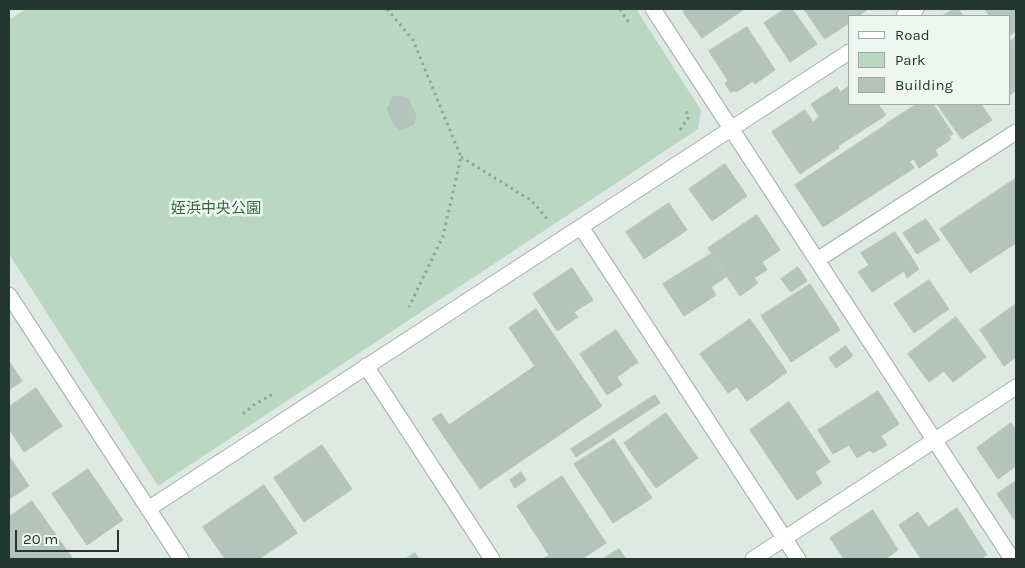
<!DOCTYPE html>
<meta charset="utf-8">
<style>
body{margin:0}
#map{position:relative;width:1025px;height:568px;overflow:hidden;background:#dfe9e4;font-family:Karla,sans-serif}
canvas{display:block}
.frame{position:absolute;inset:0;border:10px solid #223730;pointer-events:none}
.legend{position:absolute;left:848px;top:15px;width:162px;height:90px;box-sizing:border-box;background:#eff6f2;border:1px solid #9daaa4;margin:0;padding:6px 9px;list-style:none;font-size:15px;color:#223730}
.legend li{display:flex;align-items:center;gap:10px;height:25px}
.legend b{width:25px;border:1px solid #9daaa4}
.scale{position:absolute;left:15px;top:530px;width:104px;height:22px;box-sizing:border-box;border:2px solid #223730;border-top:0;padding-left:6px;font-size:15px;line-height:18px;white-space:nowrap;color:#223730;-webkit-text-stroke:4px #eff6f2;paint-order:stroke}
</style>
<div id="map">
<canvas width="1025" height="568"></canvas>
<div class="frame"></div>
<ul class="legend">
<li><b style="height:6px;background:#fff"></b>Road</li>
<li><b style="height:14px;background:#bad8c1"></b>Park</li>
<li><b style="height:14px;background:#b5c3bd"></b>Building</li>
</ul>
<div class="scale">20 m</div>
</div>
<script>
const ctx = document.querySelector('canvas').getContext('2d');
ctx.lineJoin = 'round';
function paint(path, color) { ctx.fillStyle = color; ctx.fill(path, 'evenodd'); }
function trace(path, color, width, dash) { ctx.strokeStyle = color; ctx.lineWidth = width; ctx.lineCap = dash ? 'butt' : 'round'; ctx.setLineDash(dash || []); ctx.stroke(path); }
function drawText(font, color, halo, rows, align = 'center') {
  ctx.font = font + ' Karla,"Noto Sans JP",sans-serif'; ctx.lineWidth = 5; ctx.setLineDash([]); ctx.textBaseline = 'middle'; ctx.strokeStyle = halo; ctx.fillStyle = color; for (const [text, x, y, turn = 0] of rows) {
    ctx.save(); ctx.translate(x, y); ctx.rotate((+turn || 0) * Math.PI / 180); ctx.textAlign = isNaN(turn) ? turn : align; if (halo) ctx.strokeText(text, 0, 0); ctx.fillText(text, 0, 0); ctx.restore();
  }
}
paint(new Path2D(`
 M26 9H636L701 110 698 129 158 486 9 254V20Z`), '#bad8c1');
const building = new Path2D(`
 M687 9H744L702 38 683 12Z
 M785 9H792L817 44 790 62 764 23Z
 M804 9H868L858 16H849V23L825 39Z
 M954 9H958L963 16H942Z
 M985 9H1016V31L1009 36V16H990Z
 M747 27 775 70 755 84 753 81 736 92 735 90 731 93 725 83 728 81 709 51Z
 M1016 37V90L1009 96V42Z
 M849 86V104H878L886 115 838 146 811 104 837 87 840 92Z
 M400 96 408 99 416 116 414 124 401 130 395 126 387 109 393 97Z
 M917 104H933L953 134 949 136 951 139 935 150 938 155 919 168 914 159 910 161 886 124Z
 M937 104H981L992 120 962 139Z
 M805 110 813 122 819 117 839 148 800 174 772 132Z
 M886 125 914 168 823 227 795 185Z
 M725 164 747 196 712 221 689 189Z
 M1015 179 1016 181V243L970 273 940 229Z
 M669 203 687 230 644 259 626 232Z
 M757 215 780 250 762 262 767 270 754 278 758 283 740 296 708 248Z
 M926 219 940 240 917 254 903 233Z
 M895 232 919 269 907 278 904 271 872 292 858 272 869 265 861 253Z
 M711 254 726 277 711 287 716 295 684 316 663 284Z
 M798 267 807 281 791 292 781 279Z
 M572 268 593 300 574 312 578 317 557 331 533 294Z
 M929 280 949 309 914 333 894 304Z
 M810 284 840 330 791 362 761 316Z
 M1016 304V357L1004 366 980 330Z
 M536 309 602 406 480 489 432 419 441 413 449 425 535 366 509 328Z
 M956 317 986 357 953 382 944 371 929 382 908 354Z
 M750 319 787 372 747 401 737 387 728 393 700 354Z
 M616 330 638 362 617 377 622 385 607 395 580 354Z
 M846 346 853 356 836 368 829 358Z
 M9 361 22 381 9 390Z
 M36 388 62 426 24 452 9 429V407Z
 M878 391 899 424 881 436 887 445 873 453 870 450 857 458 849 445 833 454 818 430Z
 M655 395 660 403 576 457 571 449Z
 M789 402 830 462 815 472 822 483 797 500 750 430Z
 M666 413 698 458 656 488 624 443Z
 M1011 423 1016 430V466L998 479 977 448Z
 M614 439 652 498 613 523 574 464Z
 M322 445 352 489 304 522 274 478Z
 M9 456 29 486 9 499Z
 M88 469 123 520 87 545 52 494Z
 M521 472 526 480 515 488 510 480Z
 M562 476 606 543 582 559H543L549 555 517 506Z
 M1016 481V518L1014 519 997 494Z
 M264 485 297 533 259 559H225L203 527Z
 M32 501 73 559H9V517Z
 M957 508 987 555 980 559H921L899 525 918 512 928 527Z
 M873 510 898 550 885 559H844L830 538Z
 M619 549 626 559H603Z
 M415 553 419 559H406Z`);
paint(building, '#b5c3bd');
trace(building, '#b2c2bb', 1);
const minor = new Path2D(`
 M653 9 1012 559
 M904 16 916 9
 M581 227 798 559
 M817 260 1016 132
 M9 295 181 559
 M366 366 492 559
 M148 509 849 52
 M753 559 1016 387`);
trace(minor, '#a3b0aa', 17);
trace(new Path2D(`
 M387 9 413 40 461 157 443 236 409 307
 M620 9 629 23
 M680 130 689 117 684 108
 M461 157 532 201 547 219
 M243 414 255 404 275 393`), '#82aa9c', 3, [2.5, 4]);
trace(minor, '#fff', 15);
drawText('15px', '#306a44', '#eff6f2', [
 ["姪浜中央公園",216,209]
]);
</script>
